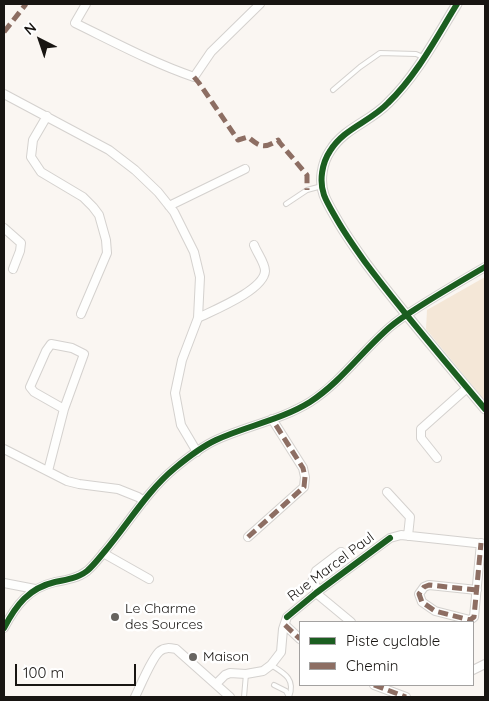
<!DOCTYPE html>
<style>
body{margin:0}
#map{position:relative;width:489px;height:701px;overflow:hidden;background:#faf6f2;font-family:Quicksand,sans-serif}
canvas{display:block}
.frame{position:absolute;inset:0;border:5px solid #181512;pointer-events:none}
.legend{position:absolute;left:299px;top:621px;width:175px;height:65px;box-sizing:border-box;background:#fff;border:1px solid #a3a1a0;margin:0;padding:6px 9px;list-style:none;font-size:15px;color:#181512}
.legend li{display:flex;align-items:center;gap:10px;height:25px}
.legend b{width:25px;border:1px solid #a3a1a0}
.north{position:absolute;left:15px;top:15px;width:50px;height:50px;-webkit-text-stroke:4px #fff;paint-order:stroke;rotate:319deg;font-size:14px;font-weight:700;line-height:20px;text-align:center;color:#181512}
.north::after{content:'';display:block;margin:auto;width:18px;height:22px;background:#181512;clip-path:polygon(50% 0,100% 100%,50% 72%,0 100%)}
.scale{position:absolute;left:15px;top:664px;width:121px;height:22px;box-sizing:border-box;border:2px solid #181512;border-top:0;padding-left:6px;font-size:15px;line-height:18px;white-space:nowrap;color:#181512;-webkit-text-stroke:4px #fff;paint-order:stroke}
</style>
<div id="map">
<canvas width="489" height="701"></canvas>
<div class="frame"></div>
<ul class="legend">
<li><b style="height:6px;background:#1b5e20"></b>Piste cyclable</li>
<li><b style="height:6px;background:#8d6e63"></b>Chemin</li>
</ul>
<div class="north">N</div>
<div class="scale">100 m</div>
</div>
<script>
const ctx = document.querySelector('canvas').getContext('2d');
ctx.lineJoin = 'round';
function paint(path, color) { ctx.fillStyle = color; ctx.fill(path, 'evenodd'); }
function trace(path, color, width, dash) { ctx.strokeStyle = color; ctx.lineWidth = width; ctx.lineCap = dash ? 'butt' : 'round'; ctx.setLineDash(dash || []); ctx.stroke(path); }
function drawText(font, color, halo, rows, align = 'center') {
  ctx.font = font + ' Quicksand,sans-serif'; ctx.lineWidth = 5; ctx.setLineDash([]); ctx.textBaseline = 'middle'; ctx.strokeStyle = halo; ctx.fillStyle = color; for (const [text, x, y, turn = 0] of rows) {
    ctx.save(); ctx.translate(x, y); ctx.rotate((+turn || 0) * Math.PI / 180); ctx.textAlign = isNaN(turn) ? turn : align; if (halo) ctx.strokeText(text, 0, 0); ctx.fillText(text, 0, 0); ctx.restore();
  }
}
paint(new Path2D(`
 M485 277V401L426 329 427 310Z`), '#f4e7d7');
const service = new Path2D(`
 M333 90 360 67 380 53 416 54 423 57
 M286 204 307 190 322 186
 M271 665C284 673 296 679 289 697L286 691 274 685
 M244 697 246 674`);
const minor = new Path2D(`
 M86 4 75 23C114 42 153 63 194 77L211 52 260 4
 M4 94 109 150 135 170 158 192 174 212 194 252 200 277 198 318 182 360 175 393 181 425 197 452
 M47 116 33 140 31 157 41 172 83 197 93 207 99 215 106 240 107 253 81 314
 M169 206 245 169
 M4 228 21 243 20 251 13 269
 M198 318C214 310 264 290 265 271 265 263 257 253 254 245
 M4 449 67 481 79 484 118 489 138 497 144 501
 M437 458 421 438V429L467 388
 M48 471 64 409 84 354 72 348 51 344 46 351 30 387 34 392 64 409
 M387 492 410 517 408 536
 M248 537 304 487 305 477 303 468 272 419
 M103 553 149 579
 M4 583 35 589
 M319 590 312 582 316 571 341 552
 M477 590 429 585 424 587 419 594 422 602 435 611 470 620 474 617 481 543
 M316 593 351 622
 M285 625 300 639
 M4 628C16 605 29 588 55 582 66 580 78 578 87 571 94 565 99 558 105 551 128 524 147 491 175 468 187 458 201 447 216 440 246 426 281 420 310 402 341 382 362 351 390 327 397 321 406 315 414 310 437 295 461 281 485 267
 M473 670 485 664
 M216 684 225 675 230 673 246 674 263 671 271 665 281 652 283 629 287 617 316 593 390 538 401 535 485 544
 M374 685 406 697
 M135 697C140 687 152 657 160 651 165 647 170 648 176 649L230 697`);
const tertiary = new Path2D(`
 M457 4C436 38 417 75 388 103 370 122 344 128 330 151 322 163 319 181 324 195 327 203 332 211 336 218 345 234 355 248 365 262 403 313 445 361 485 409`);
trace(service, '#d4d1ce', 6);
trace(minor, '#d4d1ce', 10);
trace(tertiary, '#d4d1ce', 11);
trace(service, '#fefefd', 4);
trace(minor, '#fefefd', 8);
trace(tertiary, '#fefefd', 9);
trace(new Path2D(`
 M4 32 26 4
 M194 77 199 83 238 140 248 137C260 147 264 149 278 140L280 143 307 175V190
 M248 537 304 487 305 477 303 468 272 419
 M477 590 429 585 424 587 419 594 422 602 435 611 470 620 474 617 481 543
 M285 625 300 639
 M374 685 406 697`), '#8d6e63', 5, [10, 5]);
trace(new Path2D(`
 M457 4C436 38 417 75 388 103 370 122 344 128 330 151 322 163 319 181 324 195 327 203 332 211 336 218 345 234 355 248 365 262 403 313 445 361 485 409
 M287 617 316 593 390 538
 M4 628C16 605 29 588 55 582 66 580 78 578 87 571 94 565 99 558 105 551 128 524 147 491 175 468 187 458 201 447 216 440 246 426 281 420 310 402 341 382 362 351 390 327 397 321 406 315 414 310 437 295 461 281 485 267`), '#1b5e20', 6);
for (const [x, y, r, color] of [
 [115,617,5,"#676460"],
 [193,657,5,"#676460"]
]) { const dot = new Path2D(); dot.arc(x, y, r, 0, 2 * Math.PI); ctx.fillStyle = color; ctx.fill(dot); trace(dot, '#fff', 2); }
drawText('14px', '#181512', '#fff', [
 ["Rue Marcel Paul",331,567,-37]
]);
drawText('14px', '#181512', '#fff', [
 ["Le Charme",125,609],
 ["des Sources",125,625],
 ["Maison",203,657]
], 'left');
</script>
